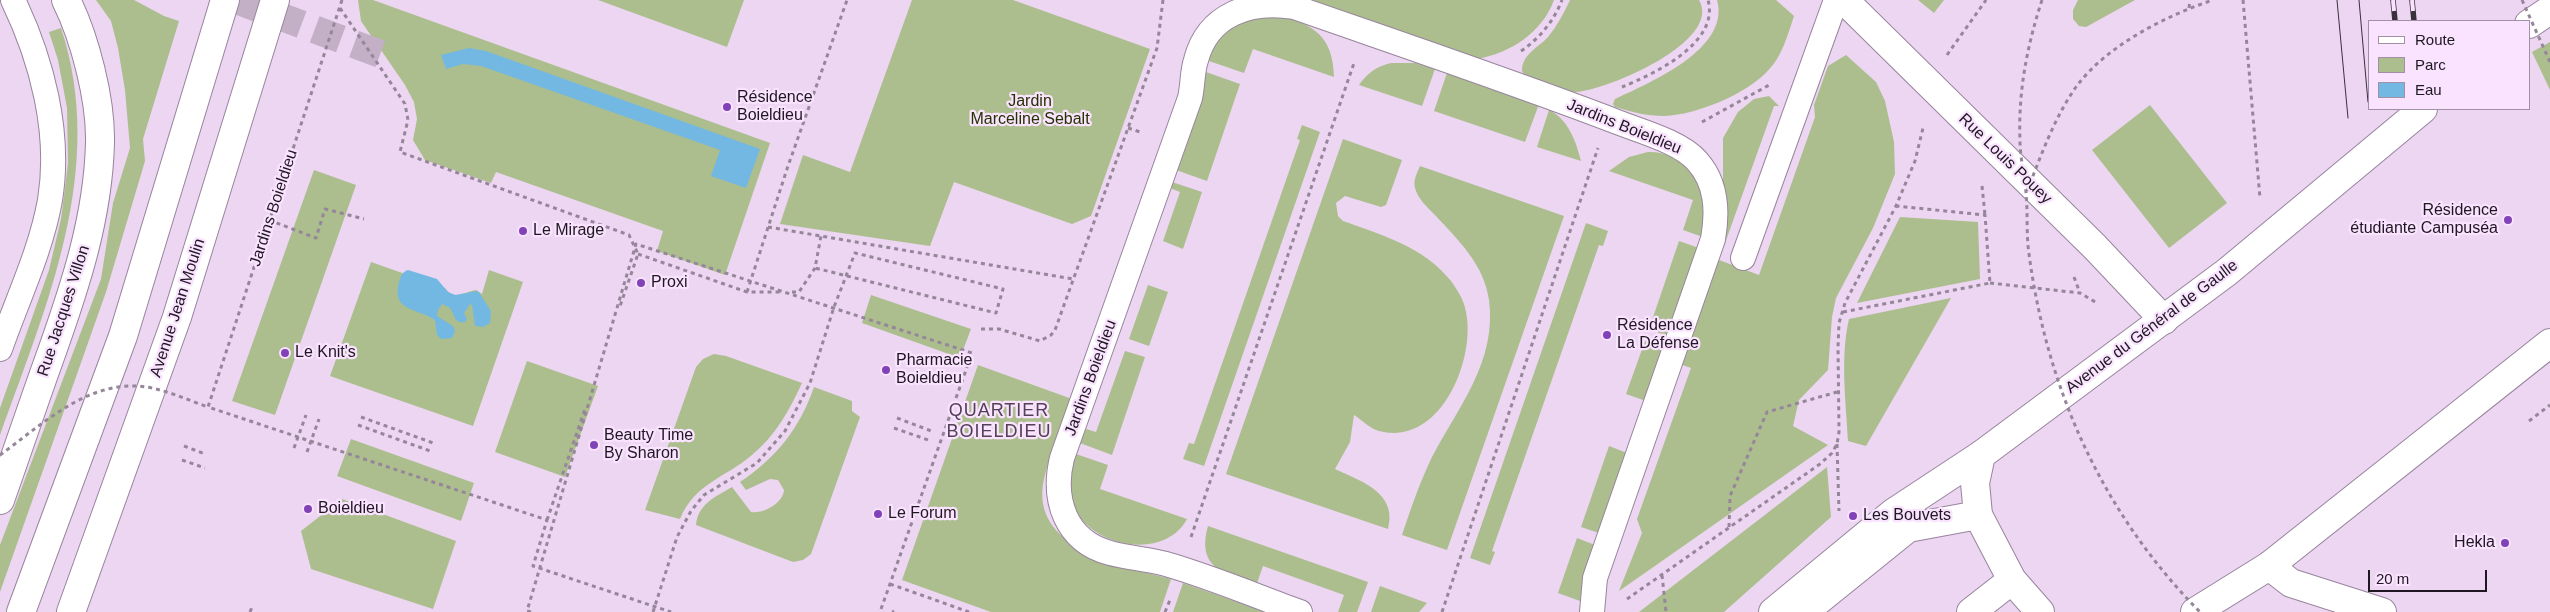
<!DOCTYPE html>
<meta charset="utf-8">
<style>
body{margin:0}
#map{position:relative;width:2550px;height:612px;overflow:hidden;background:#ecd6f1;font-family:Helvetica,sans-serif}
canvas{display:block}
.legend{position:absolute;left:2368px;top:20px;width:162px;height:90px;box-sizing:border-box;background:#f9e3fe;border:1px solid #a291a6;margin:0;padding:6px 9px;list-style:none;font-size:15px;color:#1f1721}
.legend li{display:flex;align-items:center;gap:10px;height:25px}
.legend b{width:25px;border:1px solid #a291a6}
.scale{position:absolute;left:2368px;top:570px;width:119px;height:22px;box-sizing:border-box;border:2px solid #1f1721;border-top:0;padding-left:6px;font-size:15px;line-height:18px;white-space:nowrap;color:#1f1721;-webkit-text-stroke:4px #f9e3fe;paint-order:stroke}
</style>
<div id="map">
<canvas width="2550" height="612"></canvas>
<ul class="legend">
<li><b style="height:6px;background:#fff"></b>Route</li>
<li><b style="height:14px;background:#acbe8e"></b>Parc</li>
<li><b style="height:14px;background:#72b8e2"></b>Eau</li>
</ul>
<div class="scale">20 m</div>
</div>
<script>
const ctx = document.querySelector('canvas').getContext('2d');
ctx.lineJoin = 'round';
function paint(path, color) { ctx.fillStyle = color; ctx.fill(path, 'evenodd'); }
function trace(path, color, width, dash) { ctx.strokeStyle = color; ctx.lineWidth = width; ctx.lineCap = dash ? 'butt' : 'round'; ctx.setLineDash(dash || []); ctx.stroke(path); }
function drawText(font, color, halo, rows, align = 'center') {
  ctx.font = font + ' Helvetica,sans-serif'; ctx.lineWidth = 4.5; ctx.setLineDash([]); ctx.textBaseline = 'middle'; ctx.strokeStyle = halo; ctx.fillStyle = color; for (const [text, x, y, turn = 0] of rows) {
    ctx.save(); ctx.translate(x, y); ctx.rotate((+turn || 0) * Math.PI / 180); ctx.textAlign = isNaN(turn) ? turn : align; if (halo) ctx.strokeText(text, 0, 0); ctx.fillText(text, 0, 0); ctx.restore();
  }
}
paint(new Path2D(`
 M96 0H134L164 16 179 21 143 139 145 161 106 292 0 592V545L101 279 113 203 130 148 125 90 118 48 111 21Z
 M358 0H373L770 143 725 275 657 251 663 231 496 172 491 183 425 160 413 140 417 119 414 102 405 85 361 21Z
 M598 0H744L727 47Z
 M912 0H1013L1150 49 1091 216 1072 224 954 182 930 246 780 224 803 155 850 172Z
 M1303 0H1554C1542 33 1510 53 1477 59Z
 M1570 0H1699C1723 41 1608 90 1576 92 1566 93 1537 80 1525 76L1522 71C1522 54 1538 48 1548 37 1557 26 1564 13 1570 0Z
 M1717 0H1776L1794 16C1789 31 1784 49 1775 62 1756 91 1698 115 1664 116 1647 116 1632 112 1615 107L1613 104 1615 99C1649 83 1731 49 1717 0Z
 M1918 0H1944L1934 13Z
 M2078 0H2135L2086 27 2079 26 2073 19V10Z
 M1279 15C1315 25 1333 37 1334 77L1253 49 1244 73 1206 60C1224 25 1242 19 1279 15Z
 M61 28C107 168 47 304 0 435V408L49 270 61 219 65 188 68 163 67 108 58 60 49 32Z
 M2550 42V90L2532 52Z
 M1846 55 1876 82 1885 101 1894 142 1895 174 1873 228 1836 298 1832 317 1828 370 1799 400 1793 426 1828 445 1619 591 1642 533 1637 519 1691 368 1680 364 1723 186V138L1738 112 1754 99 1769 96 1779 106H1774L1719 260 1759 275 1815 117 1814 105 1828 66Z
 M1391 63H1416L1435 69 1422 106 1359 85C1368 72 1376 67 1391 63Z
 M1203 71 1240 84 1207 181 1176 170Z
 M1447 73 1539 104 1525 142 1434 111Z
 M2150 105 2227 203 2169 248 2092 150Z
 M1549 110C1568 119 1576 141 1581 161L1537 147Z
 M1302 125 1320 132 1204 466 1183 459 1189 443 1194 444 1300 140 1297 139Z
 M1343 139 1402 160 1386 205 1381 207 1345 196 1336 203 1338 216 1343 221C1382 235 1424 247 1451 281 1458 291 1464 300 1466 312 1476 360 1440 447 1379 431 1369 428 1362 420 1354 415L1350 442 1335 469C1361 481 1398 493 1388 529L1226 474Z
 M1648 152C1678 151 1699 173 1704 202 1706 212 1703 226 1703 237L1683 230 1693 200 1609 171 1629 157Z
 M1420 166 1564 216 1447 550 1402 535C1411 508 1420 482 1432 457 1459 406 1497 361 1489 300 1484 264 1458 240 1435 215 1427 207 1418 199 1415 188 1413 180 1417 173 1420 166Z
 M314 170 356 185 275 415 232 401Z
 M1172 182 1202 192 1183 249 1163 241 1180 192 1170 188Z
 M1900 217 1978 222 1980 279 1857 303Z
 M1586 223 1608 231 1603 246 1599 245 1492 551 1495 552 1490 565 1470 558Z
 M1679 241 1699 248 1668 336 1649 329Z
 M371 262 445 288C454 301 464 292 476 290L482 294 489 270 523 282 473 426 330 376Z
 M1148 285 1168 292 1149 346 1129 339Z
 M871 295 971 329 960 358 862 323Z
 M1951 298 1866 446 1848 441C1846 401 1840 358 1849 319Z
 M1645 341 1664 348 1646 401 1626 394Z
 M1125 351 1145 357 1112 455 1080 443 1086 429 1096 432Z
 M714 354 726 356 802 383C789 411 776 435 752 455 725 478 695 483 680 519L645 510 696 367 703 359Z
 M527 361 598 386 565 477 495 452Z
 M978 365 1072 399C1063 425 1050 452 1044 479 1028 550 1124 566 1171 579L1160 612H991L902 580Z
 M814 387 852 401V411L860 417 811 554 803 560 793 562 696 525C698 504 715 497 732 487L751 512C764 514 783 503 784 490L778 480 770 479 746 490 740 482C776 458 800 428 814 387Z
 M351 439 474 483 461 521 337 476Z
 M1609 446 1627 453 1599 533 1581 527Z
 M1076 454 1108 465 1100 489 1187 519C1164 562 1088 547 1073 504 1068 487 1071 470 1076 454Z
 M1827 467 1831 517 1724 612H1639Z
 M342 499 456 541 433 609 311 569 301 531Z
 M1208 526 1368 582 1357 612H1338L1344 595 1263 566 1256 586C1225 573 1196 569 1208 526Z
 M1577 538 1595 545 1583 580 1580 601 1558 593Z
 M1183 583 1266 612H1173Z
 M1380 586 1427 603 1419 612H1371Z`), '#acbe8e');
paint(new Path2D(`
 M469 48 486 51 760 149 746 188 711 176 720 150 481 66 463 64 446 69 441 55Z
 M408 270 437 279 448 292 455 295 478 291 491 311 490 323 483 327 475 326 472 305 470 304 464 313 467 319 465 322C454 324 455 315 450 308L442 304 438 310 437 316 453 326 455 331 452 338 441 339 437 335 435 320C418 308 391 312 399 282 401 276 402 272 408 270Z`), '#72b8e2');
trace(new Path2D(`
 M236 0 386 56`), '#c3b0c7', 28, [28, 14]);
const service = new Path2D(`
 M1743 258 1836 0
 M0 349C17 300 41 251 50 200 61 133 42 60 13 0
 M1300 612C1256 596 1211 577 1166 564 1148 559 1128 558 1110 553 1065 541 1052 499 1062 458L1190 98C1193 85 1192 72 1196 60 1208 14 1250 0 1294 7 1400 44 1507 80 1612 120 1636 130 1680 141 1697 161 1717 183 1718 211 1713 239L1595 578 1592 612`);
const minor = new Path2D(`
 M0 500C17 452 33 404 50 357 75 287 98 218 100 143 101 100 85 38 66 0`);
const tertiary = new Path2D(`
 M1844 0 2095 247 2164 320
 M2269 566 2291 583 2382 612
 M21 612 123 336 225 0
 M71 612 177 317 275 0`);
const secondary = new Path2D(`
 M1773 612 1893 513 1981 455
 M1804 612 1908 528 1978 515`);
const primary = new Path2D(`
 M2529 24 2550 10
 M1971 612 2012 580
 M2040 612 2012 580 1978 515 1975 483 1981 455 2227 272 2423 109
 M2195 612 2269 566 2550 343`);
trace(service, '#98849d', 26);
trace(minor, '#98849d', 30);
trace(tertiary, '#98849d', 30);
trace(secondary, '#98849d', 30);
trace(primary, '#98849d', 30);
trace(new Path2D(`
 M342 0 208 407 547 520 533 566 671 612
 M2243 0 2260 198
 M340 8 405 104 408 120 400 152 629 235 638 254 619 309
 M2189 8 2190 0
 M1521 51C1539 39 1554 21 1562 0
 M1947 55 1986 0
 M1622 87C1654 74 1720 43 1708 0
 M1702 122 1771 84
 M1128 128 1143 133
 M1982 186 1985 215
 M269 220 316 238 325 209 364 219
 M768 227 1073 279
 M638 254 747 292H783
 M2074 277 2080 293
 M1990 283 2080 293 2097 303
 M747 292 788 166 847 0
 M792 292H799L815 268 821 236
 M1843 312 1990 283 1985 215 1896 206
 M981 329H999L1040 341 1051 335 1055 330 1157 48 1163 0
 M361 417 436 444
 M897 418 934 432
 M2529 421 2550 405
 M358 425 433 452
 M894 428 931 441
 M1837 444 1839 511
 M184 446 205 454
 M294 448 306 415
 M307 452 319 419
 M182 460 205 468
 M547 520 585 409
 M1729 527 1730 496 1767 412 1837 392
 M1191 537 1354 63
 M1662 575 1666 612
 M890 584 969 612
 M1627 599 1820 464 1832 453 1837 444 1839 432 1838 347 1839 323 1845 303 1896 206 1915 161 1923 128
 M892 611 894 612
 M250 612 252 607
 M531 612 527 611 636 244 972 353 880 612
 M653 612 677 537 691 511 704 495 757 463 785 431 810 383 834 307 855 253 1003 289 996 313 815 268
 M1165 612 1170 600
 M1442 612 1598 148`), '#96869a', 3, [4, 4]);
trace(service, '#fff', 24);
trace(minor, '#fff', 28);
trace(tertiary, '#fff', 28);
trace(secondary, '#fff', 28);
trace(primary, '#fff', 28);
trace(new Path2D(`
 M2337 0 2348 118
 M2359 0 2368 102`), '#3a303c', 1);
const rail = new Path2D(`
 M2393 0 2395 21
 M2412 0 2414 21`);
trace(rail, '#3a303c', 5.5);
trace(rail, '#f9e3fe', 4, [11]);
trace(new Path2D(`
 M2042 0C2027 46 2018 92 2020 141 2020 158 2025 176 2026 193 2028 213 2026 234 2029 254 2047 390 2103 514 2200 612
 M2522 0 2550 62
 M2027 191C2041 156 2054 118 2076 87 2106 46 2165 16 2213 0
 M0 455C39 427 82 385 134 386 158 386 185 399 208 407`), '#96869a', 3, [4, 4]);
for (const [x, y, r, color] of [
 [727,107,5,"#8142b7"],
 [2508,220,5,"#8142b7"],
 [523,231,5,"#8142b7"],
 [641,283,5,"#8142b7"],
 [1607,335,5,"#8142b7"],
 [285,353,5,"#8142b7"],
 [886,370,5,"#8142b7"],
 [594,445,5,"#8142b7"],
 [308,509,5,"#8142b7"],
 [878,514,5,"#8142b7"],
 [1853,516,5,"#8142b7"],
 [2505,543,5,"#8142b7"]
]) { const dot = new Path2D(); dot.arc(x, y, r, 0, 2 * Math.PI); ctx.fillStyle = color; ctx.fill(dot); trace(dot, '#f9e3fe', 2); }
drawText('16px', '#1f1721', '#f9e3fe', [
 ["Résidence",737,98],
 ["Boieldieu",737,116],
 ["Résidence",2498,211,"right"],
 ["étudiante Campuséa",2498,229,"right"],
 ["Le Mirage",533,231],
 ["Proxi",651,283],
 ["Résidence",1617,326],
 ["La Défense",1617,344],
 ["Le Knit's",295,353],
 ["Pharmacie",896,361],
 ["Boieldieu",896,379],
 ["Beauty Time",604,436],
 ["By Sharon",604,454],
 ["Boieldieu",318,509],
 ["Le Forum",888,514],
 ["Les Bouvets",1863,516],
 ["Hekla",2495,543,"right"]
], 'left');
drawText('16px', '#243200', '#f9e3fe', [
 ["Jardin",1030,102],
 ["Marceline Sebalt",1030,120]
]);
drawText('16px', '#1f1721', '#f9e3fe', [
 ["Jardins Boieldieu",1624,127,22],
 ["Rue Louis Pouey",2005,159,44],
 ["Jardins Boieldieu",274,208,-72],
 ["Avenue Jean Moulin",178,308,-72],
 ["Rue Jacques Villon",64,311,-72],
 ["Avenue du Général de Gaulle",2152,327,-37],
 ["Jardins Boieldieu",1091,378,-70]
]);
ctx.letterSpacing = '1px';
drawText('18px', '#534157', '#f9e3fe', [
 ["QUARTIER",999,411],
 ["BOIELDIEU",999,432]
]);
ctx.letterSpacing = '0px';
</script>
